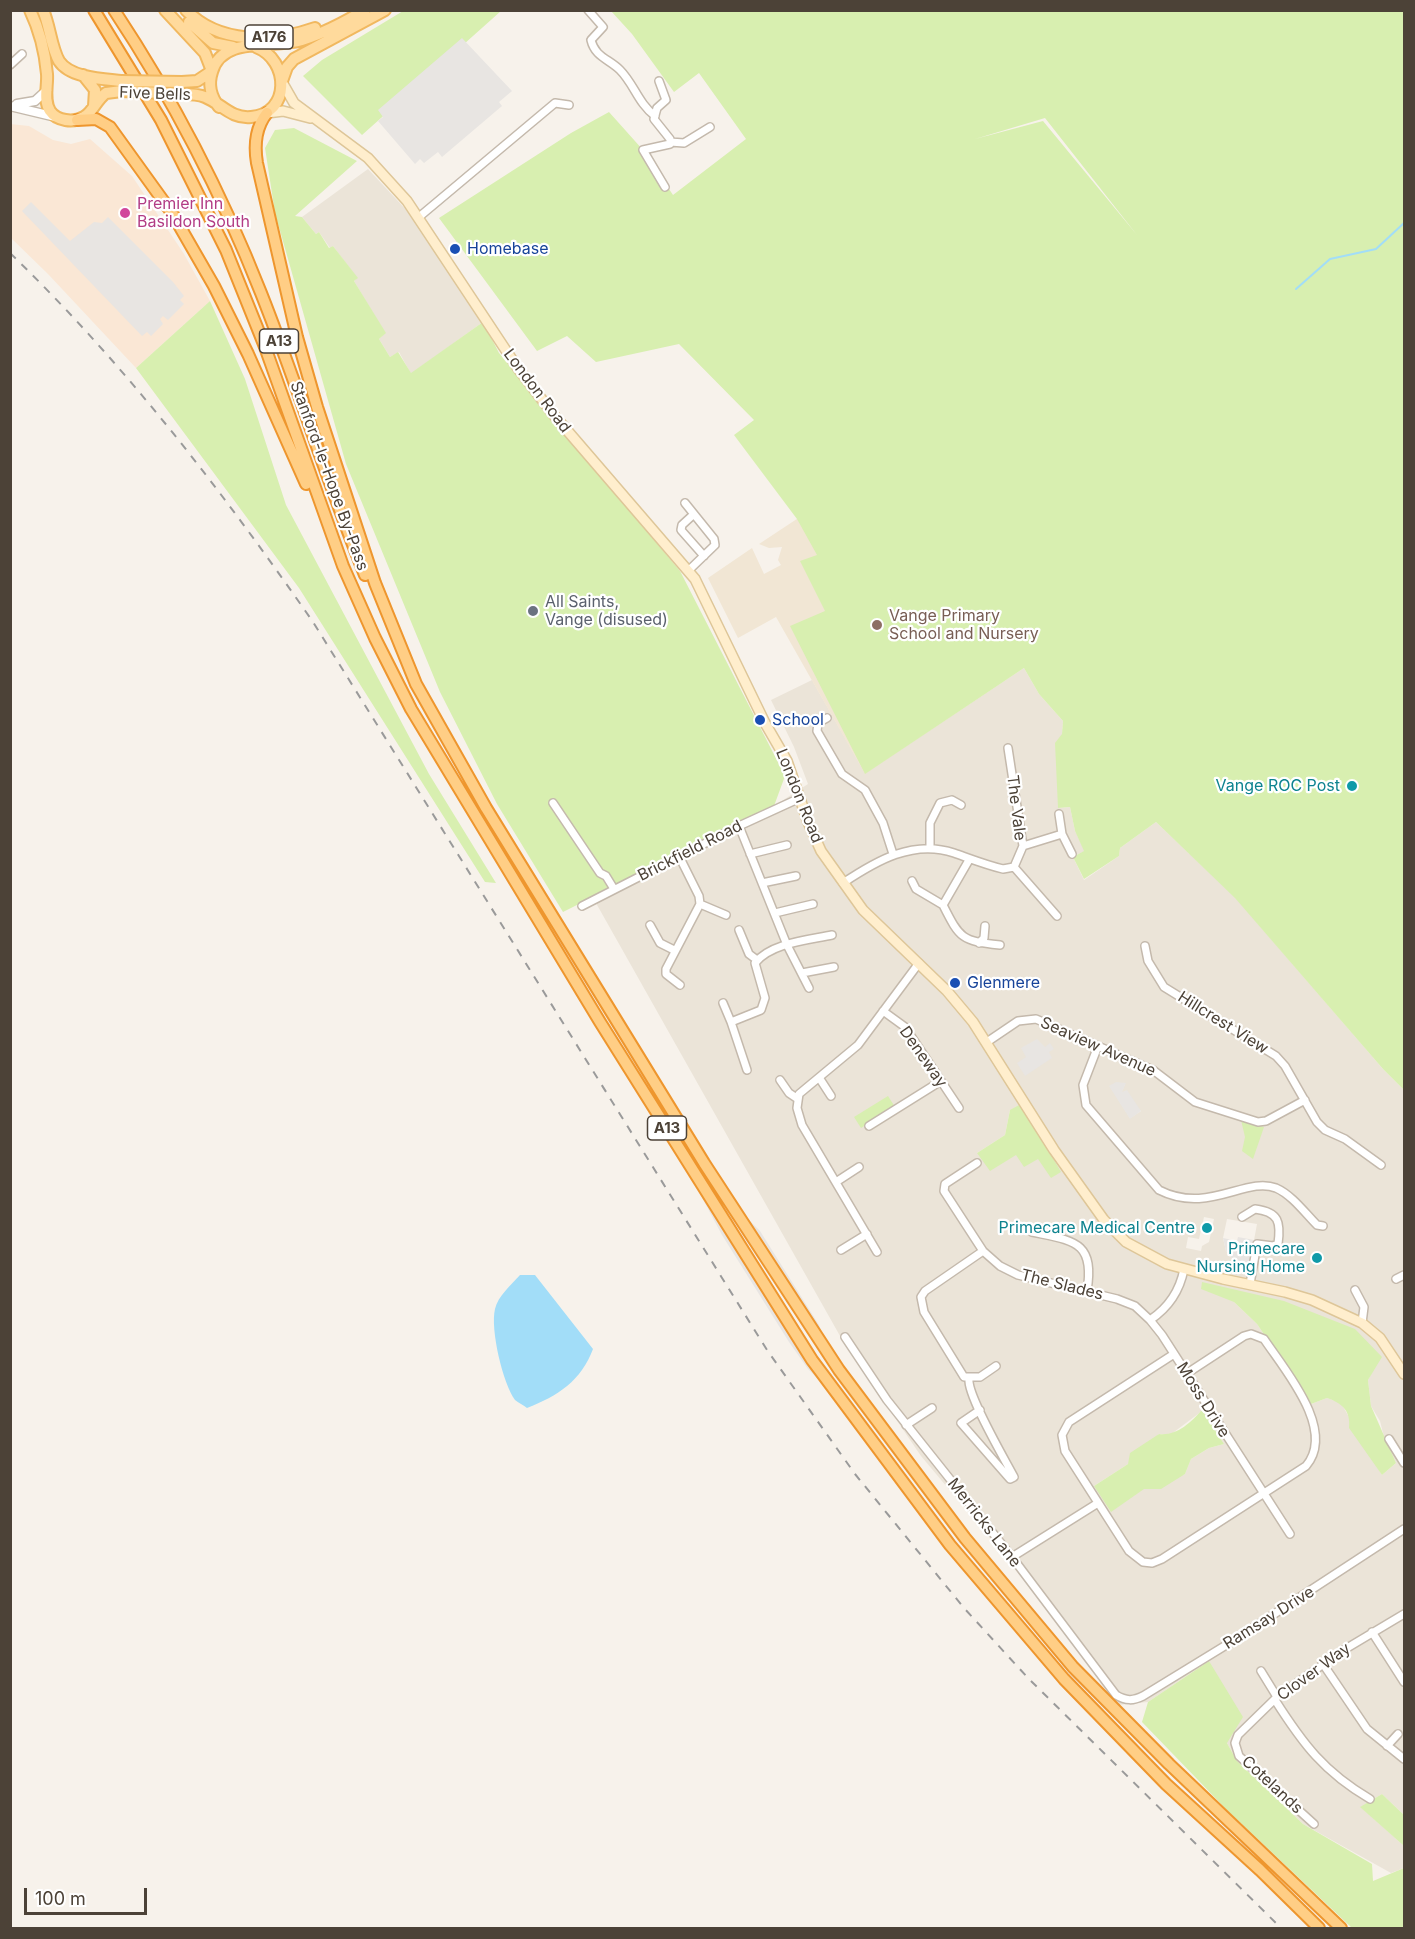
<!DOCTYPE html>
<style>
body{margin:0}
#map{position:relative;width:1415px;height:1939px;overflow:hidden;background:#f7f2eb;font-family:Inter,sans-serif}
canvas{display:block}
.frame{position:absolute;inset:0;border:12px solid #4c4237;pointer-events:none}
.scale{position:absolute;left:24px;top:1888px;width:123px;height:27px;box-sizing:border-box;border:3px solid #4c4237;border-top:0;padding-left:8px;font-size:18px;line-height:21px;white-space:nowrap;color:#4c4237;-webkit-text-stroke:4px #fff;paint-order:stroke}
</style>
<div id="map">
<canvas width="1415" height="1939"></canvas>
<div class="frame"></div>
<div class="scale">100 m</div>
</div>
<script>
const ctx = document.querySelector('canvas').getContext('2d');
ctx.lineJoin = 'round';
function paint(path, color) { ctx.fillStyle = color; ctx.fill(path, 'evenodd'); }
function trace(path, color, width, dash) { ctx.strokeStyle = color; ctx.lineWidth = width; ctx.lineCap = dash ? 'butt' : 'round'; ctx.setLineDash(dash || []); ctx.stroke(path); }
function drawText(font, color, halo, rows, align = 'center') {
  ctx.font = font + ' Inter,sans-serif'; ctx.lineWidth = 4.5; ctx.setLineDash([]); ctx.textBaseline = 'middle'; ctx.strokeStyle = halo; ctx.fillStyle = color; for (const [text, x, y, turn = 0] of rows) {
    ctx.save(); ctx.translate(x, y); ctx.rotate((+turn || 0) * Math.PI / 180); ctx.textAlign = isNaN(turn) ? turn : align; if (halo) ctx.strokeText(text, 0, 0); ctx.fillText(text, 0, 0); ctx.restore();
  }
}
paint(new Path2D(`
 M368 169 411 215 483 322 411 374 399 352 390 357 379 339 385 333 354 281 357 278 333 246 330 248 319 232 316 234 302 217Z
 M1024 668 1039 694 1063 721 1058 808 1070 807 1075 831 1085 851 1073 857 1084 880 1119 856 1120 848 1156 822 1235 897 1383 1069 1404 1090V1815L1382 1794 1361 1807 1404 1846V1868L1391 1873 1303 1824 1237 1761 1227 1743 1209 1661 1148 1702 1118 1705 1009 1561 921 1456 844 1343 592 896 774 806 808 784 794 747 771 700 812 680 865 773ZM1125 1084 1121 1093 1141 1111 1130 1118 1110 1086ZM1010 1110 1016 1155 977 1153 1005 1135ZM1204 1217 1214 1219 1209 1242 1202 1246 1201 1251 1186 1248 1188 1237 1199 1239ZM1227 1219 1257 1224 1249 1267 1226 1251 1223 1238ZM1234 1302 1376 1364 1368 1380 1371 1406 1380 1421 1385 1441 1396 1463 1382 1475 1341 1403 1327 1398 1311 1404 1257 1324ZM1202 1411 1224 1444 1209 1448 1191 1459 1185 1474 1144 1489 1094 1486 1128 1464 1159 1434 1170 1435Z`), '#ebe4d8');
paint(new Path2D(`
 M10 124 29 126 53 140 71 144 90 139 132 176 184 254 210 301 136 368 48 274 11 238Z`), '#fae7d5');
paint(new Path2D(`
 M874 468 1007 679 865 774 776 617 738 638 708 578 752 548 764 574 781 565 778 560 782 547 769 548 759 544Z`), '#f1e6d4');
paint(new Path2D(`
 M403 11H501L362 135 303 76 322 60Z
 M611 11H1404V1090L1383 1069 1235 898 1156 822 1120 848 1119 856 1084 879 1073 857 1084 851 1075 831 1070 807 1058 808 1055 743 1062 734 1063 721 1039 694 1024 668 865 774 790 626 825 611 800 561 817 555 797 519 734 435 754 420 679 344 596 362 567 336 537 351 439 218 571 133 609 112 643 150 673 195 746 139 699 73 674 92 632 34ZM1045 118 1137 235 1043 121 975 139Z
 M294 128 357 161 295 216 302 217 316 234 319 232 329 248 333 246 358 278 354 281 386 333 379 339 390 357 398 352 411 373 483 322 499 353 680 571 785 776 774 806 563 912 497 804 440 692 346 464 275 213 265 148 275 130Z
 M210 301 245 379 286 505 429 774 496 883 485 882 299 588 136 368Z
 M888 1096 895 1107 861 1128 854 1117Z
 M1021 1104 1061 1172 1051 1178 1038 1159 1024 1167 1016 1155 990 1171 977 1153 1005 1135 1010 1110Z
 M1241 1120 1264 1127 1253 1159 1242 1151 1245 1137Z
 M1202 1282 1284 1301 1355 1329 1382 1357 1368 1380 1371 1406 1396 1463 1382 1475 1349 1428C1351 1411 1342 1403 1327 1398L1311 1404 1257 1324 1234 1302 1201 1289Z
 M1202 1410 1224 1444 1209 1448 1191 1459 1185 1474 1161 1489H1144L1111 1512 1094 1486 1128 1464 1130 1453 1159 1434C1177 1436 1190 1423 1202 1410Z
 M1209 1661 1243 1717 1227 1743 1237 1761 1303 1824 1372 1864 1373 1881 1404 1868V1928H1352L1226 1809 1142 1722 1148 1702Z
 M1382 1794 1404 1815V1846L1360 1807Z`), '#d8efb0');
paint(new Path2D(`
 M462 38 512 91 499 102 502 106 442 157 438 152 424 163 420 159 415 164 378 121 383 117 378 110Z
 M31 202 70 241 94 222 102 223 108 217 173 282 184 296 180 300 184 304 168 320 163 316 160 319 163 324 151 336 147 332 142 336 22 211Z
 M1037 1039 1045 1047 1050 1043 1054 1049 1049 1052 1052 1058 1025 1076 1017 1063 1026 1057 1021 1048Z
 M1116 1082 1126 1083 1122 1092 1127 1090 1141 1111 1130 1119 1109 1086Z
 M683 1162 826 1387 808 1369 789 1342 722 1235Z
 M742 1213 760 1231 819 1325 828 1348Z
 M1238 1237 1254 1240 1249 1268 1236 1264 1226 1251 1223 1238 1237 1241Z`), '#e8e5e2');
paint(new Path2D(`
 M520 1275H535L593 1349C581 1381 558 1396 527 1408 524 1405 518 1403 515 1400 503 1384 490 1329 495 1309 498 1296 511 1285 520 1275Z`), '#a2ddf8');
trace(new Path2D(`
 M1296 289 1330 259 1376 249 1404 223`), '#a2ddf8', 2);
const minor = new Path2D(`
 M588 10 603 27 591 40C595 57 609 59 620 70 634 84 638 103 655 116
 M10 65 22 54
 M659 81 666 100 657 108 654 119 670 139V144L643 150 665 187
 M670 142 684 143 710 127
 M419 217 555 103 569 105
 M685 503 714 539 715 545 688 571
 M694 514 682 525 681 530 704 556
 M827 718 818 723 817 731 842 774 865 790 883 823 893 854
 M1008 748 1023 846 1014 867
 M553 803 600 873 606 876 614 889
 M1059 814 1062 834 1072 854
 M739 826 787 945 809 988
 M1023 846 1062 834
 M930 848V823L940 803 952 800 961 805
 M750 854 787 845
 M679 856 699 896 700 904 666 969V974L680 985
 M969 860 943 905C960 939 962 941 1000 945
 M912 881 916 889 943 905
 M762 883 796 876
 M843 883C876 861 913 839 954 853 971 859 986 865 1003 869L1014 867 1057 916
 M700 904 726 915
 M582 906 739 826 800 798
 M775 913 813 904
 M650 925 660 943 674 950
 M739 930 749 954 757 960
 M979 943 984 938 985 926
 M1145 946 1148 961 1164 987 1276 1056 1285 1066 1317 1122 1325 1130 1345 1139 1381 1165
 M802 973 834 967
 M723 1003 731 1022 761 1010 765 998 755 963C771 943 808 940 832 935
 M883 1011 905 1027 959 1108
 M731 1022 747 1070
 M987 1042 1018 1021 1036 1019 1153 1070 1195 1102 1258 1122 1266 1121 1305 1100
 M1098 1046 1083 1085 1086 1105 1159 1190C1208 1215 1246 1176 1276 1188 1292 1195 1305 1213 1317 1225L1323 1226
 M820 1079 831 1096
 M780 1080 789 1093 798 1099
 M869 1126 941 1081
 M977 1163 945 1184 944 1191 983 1251 1000 1266 1018 1275 1117 1299 1135 1306 1150 1320
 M836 1182 859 1167
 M1242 1217 1255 1209C1279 1212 1281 1222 1278 1244L1273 1246 1257 1244 1250 1284
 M1032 1232C1074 1241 1095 1241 1087 1291
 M841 1250 867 1234
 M983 1251 925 1291 921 1297 924 1312 964 1377H980L996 1366
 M877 1252 802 1125 797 1108 799 1094 858 1045 919 963
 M1184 1269C1180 1290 1168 1308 1150 1320L1162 1335 1290 1534
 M1396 1279 1404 1275
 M1355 1290 1364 1307 1362 1323
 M845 1337 887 1400 1012 1557 1116 1695C1126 1701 1133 1701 1143 1696L1236 1639 1404 1529
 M1174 1354 1069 1422 1062 1435 1065 1451 1129 1551 1143 1562 1152 1563 1162 1559 1306 1466C1337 1430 1284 1369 1264 1339L1251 1334 1244 1336 1186 1374
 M969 1379C967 1395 1004 1458 1014 1477L1010 1479 961 1423 980 1410
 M906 1425 932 1408
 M1389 1439 1404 1463
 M1012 1557 1098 1503
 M1372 1632 1404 1682
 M1323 1664 1367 1729 1404 1759
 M1261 1671 1277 1697
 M1275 1700C1303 1744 1324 1772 1370 1799
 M1387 1746 1398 1734
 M1314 1824 1239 1756 1235 1743 1238 1735 1277 1697 1342 1651 1404 1614`);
const tertiary = new Path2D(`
 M17 104 35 101 47 90
 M10 106 56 117`);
const secondary = new Path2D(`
 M282 82 294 103 368 158 407 201 517 367 553 414 695 579 765 723 787 761 808 822 821 851 863 910 947 991 973 1022 1054 1150 1104 1220 1126 1242 1167 1264 1223 1279 1285 1292 1312 1300 1362 1323 1380 1338 1404 1374
 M267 113 283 111 310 118`);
const primary = new Path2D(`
 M30 10C40 31 45 51 47 74 48 85 43 100 50 111 57 121 73 123 84 117 93 112 96 100 106 93L122 91
 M43 10C50 26 51 47 59 61 70 78 103 79 121 81
 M165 10 205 53 212 71
 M186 10C218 44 273 43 315 28
 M189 22 213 43 233 47
 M83 75 95 90 94 106
 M282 81 287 67 294 59 385 10
 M182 82 197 81 212 71
 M182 94C190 94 198 94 205 97 222 104 231 119 251 117 291 114 290 60 256 47
 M219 107C211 97 208 84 212 72 222 35 273 49 302 40 324 33 345 22 365 10`);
const trunk = new Path2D(`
 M94 10 161 120 226 250 265 347 343 566 375 638 411 709 600 1022 812 1360 950 1545 1064 1679 1166 1784 1260 1870 1319 1928
 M114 10C173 99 222 194 261 293 298 386 327 482 365 575
 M267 113C255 128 254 145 257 163L297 337 317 407 375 583 416 684 486 808 704 1163 839 1370 965 1538 1073 1667 1169 1764 1341 1928
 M77 120 96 119 110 127 172 213 214 286 248 354 306 484`);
trace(minor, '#c4b9ac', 10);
trace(tertiary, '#c4b9ac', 11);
trace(secondary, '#dec698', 12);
trace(primary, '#f1b85f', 14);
trace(trunk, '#ee962e', 14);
trace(minor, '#fff', 7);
trace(tertiary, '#fff', 8);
trace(secondary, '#ffeecd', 9);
trace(primary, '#ffda9c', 10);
trace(trunk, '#ffce85', 10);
trace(new Path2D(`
 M10 253C125 364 222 491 313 622L767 1350 855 1474 964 1608 1028 1678 1281 1928`), '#9a9a9a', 2, [8, 8]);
const primaryBridge = new Path2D(`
 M121 81 182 82
 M122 91 182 94`);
trace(primaryBridge, '#f1b85f', 14, []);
trace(primaryBridge, '#ffda9c', 10);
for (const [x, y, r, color] of [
 [125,213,6,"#d1479c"],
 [455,249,6,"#1a4fb4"],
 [533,611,6,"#6b7280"],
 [877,625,6,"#8d6e63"],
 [760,720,6,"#1a4fb4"],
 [1352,786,6,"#0f9aa8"],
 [955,983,6,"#1a4fb4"],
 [1207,1228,6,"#0f9aa8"],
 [1317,1258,6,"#0f9aa8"]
]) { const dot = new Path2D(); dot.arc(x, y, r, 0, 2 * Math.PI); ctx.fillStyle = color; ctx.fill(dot); trace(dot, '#fff', 2); }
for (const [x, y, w] of [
 [269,37,48],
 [279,341,39],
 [667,1128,39]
]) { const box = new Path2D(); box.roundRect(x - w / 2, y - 12, w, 24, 4.5); ctx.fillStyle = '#fff'; ctx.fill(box); trace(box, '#4c4237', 1.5); }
drawText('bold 15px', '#4c4237', null, [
 ["A176",269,37],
 ["A13",279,341],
 ["A13",667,1128]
]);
drawText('16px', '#4c4237', '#fff', [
 ["Five Bells",155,94,2],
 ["London Road",537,391,53],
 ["Stanford-le-Hope By-Pass",329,476,70],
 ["London Road",799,796,68],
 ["The Vale",1016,808,83],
 ["Brickfield Road",690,851,-27],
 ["Hillcrest View",1223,1023,32],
 ["Seaview Avenue",1098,1047,24],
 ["Deneway",923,1057,55],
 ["The Slades",1062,1285,14],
 ["Moss Drive",1203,1400,58],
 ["Merricks Lane",984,1523,52],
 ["Ramsay Drive",1269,1618,-32],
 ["Clover Way",1314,1672,-36],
 ["Cotelands",1272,1785,43]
]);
drawText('16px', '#b23c85', '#fff', [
 ["Premier Inn",137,204],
 ["Basildon South",137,222]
], 'left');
drawText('16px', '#164399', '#fff', [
 ["Homebase",467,249],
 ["School",772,720],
 ["Glenmere",967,983]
], 'left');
drawText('16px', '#5b616d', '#fff', [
 ["All Saints,",545,602],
 ["Vange (disused)",545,620]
], 'left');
drawText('16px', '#785e54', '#fff', [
 ["Vange Primary",889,616],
 ["School and Nursery",889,634]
], 'left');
drawText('16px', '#0d838f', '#fff', [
 ["Vange ROC Post",1340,786],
 ["Primecare Medical Centre",1195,1228],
 ["Primecare",1305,1249],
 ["Nursing Home",1305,1267]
], 'right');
</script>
